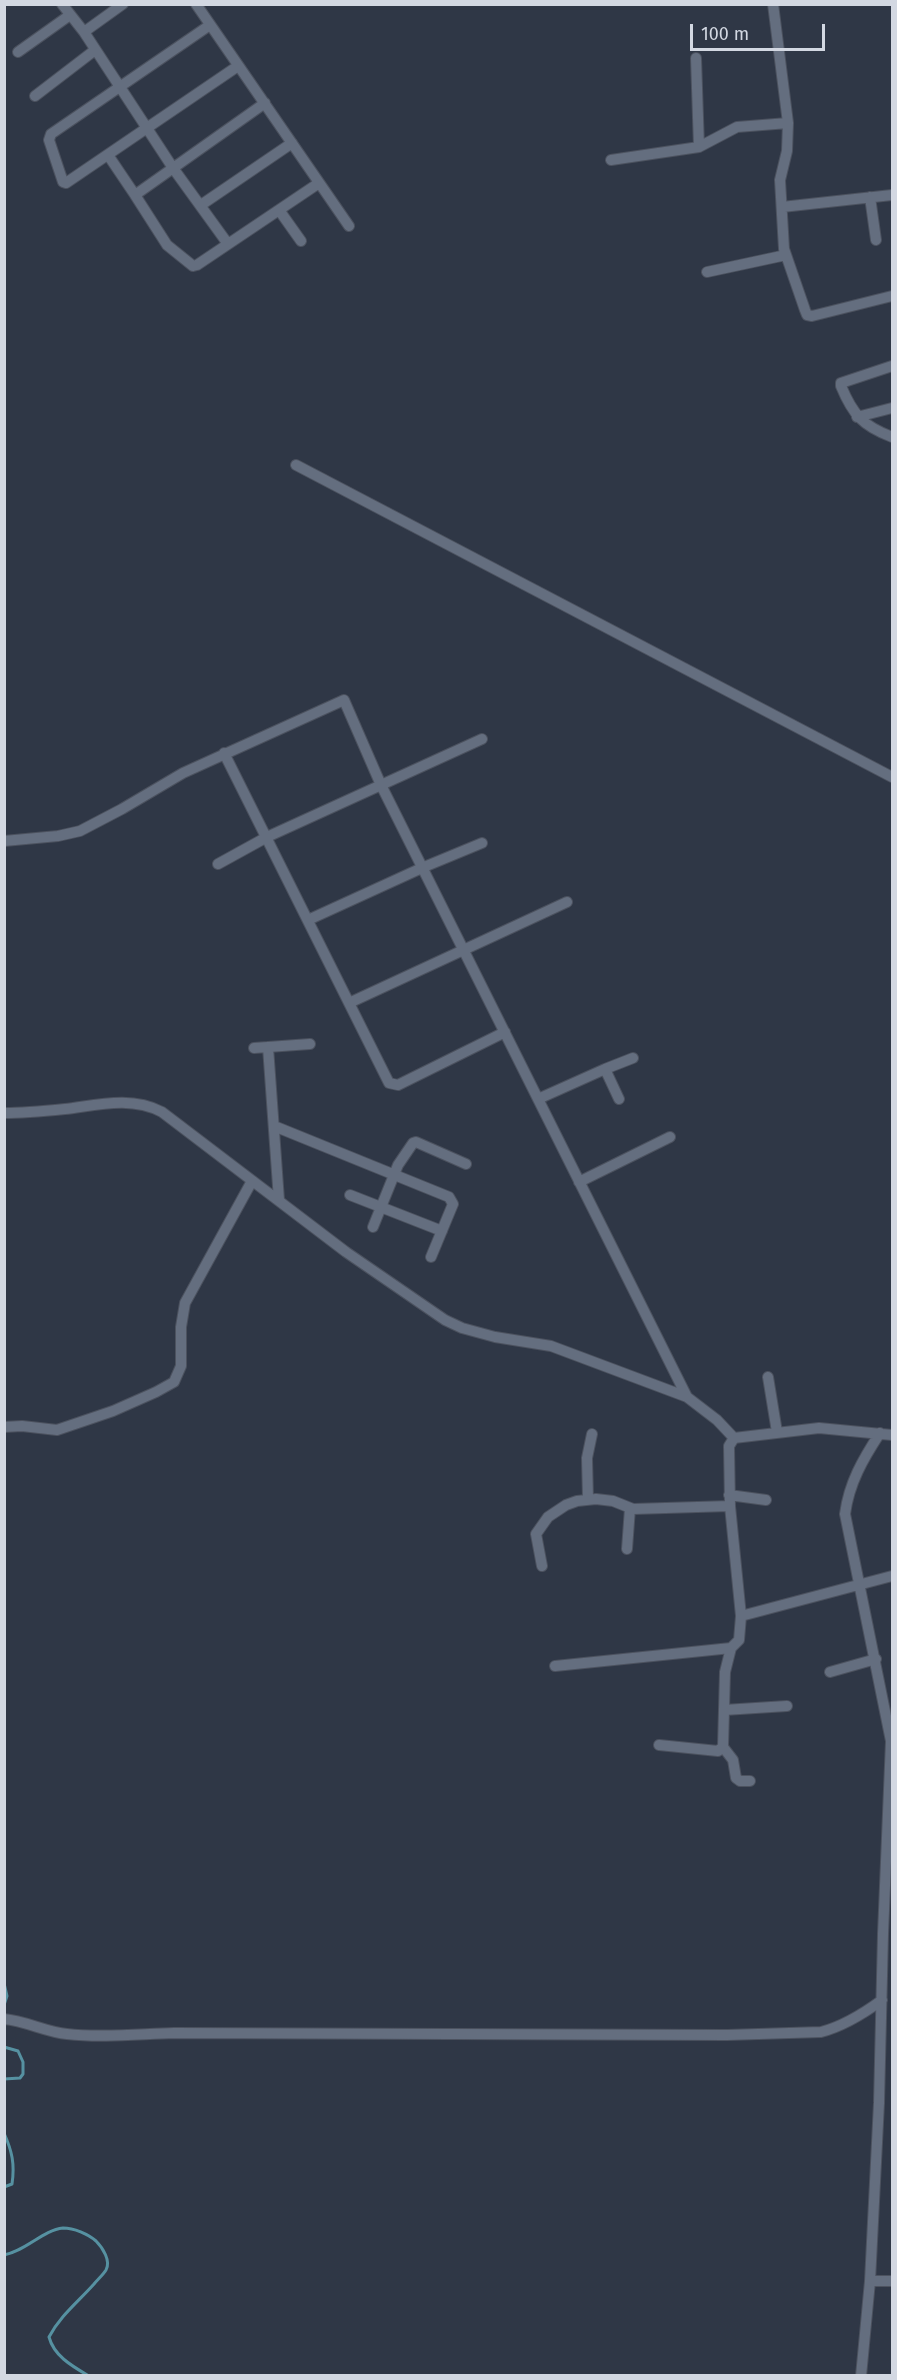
<!DOCTYPE html>
<style>
body{margin:0}
#map{position:relative;width:897px;height:2380px;overflow:hidden;background:#2f3746;font-family:"Fira Sans",sans-serif}
canvas{display:block}
.frame{position:absolute;inset:0;border:6px solid #d3d8e2;pointer-events:none}
.scale{position:absolute;left:690px;top:24px;width:135px;height:27px;box-sizing:border-box;border:3px solid #d3d8e2;border-top:0;padding-left:8px;font-size:18px;line-height:21px;white-space:nowrap;color:#d3d8e2;-webkit-text-stroke:4px #2f3746;paint-order:stroke}
</style>
<div id="map">
<canvas width="897" height="2380"></canvas>
<div class="frame"></div>
<div class="scale">100 m</div>
</div>
<script>
const ctx = document.querySelector('canvas').getContext('2d');
ctx.lineJoin = 'round';
function trace(path, color, width, dash) { ctx.strokeStyle = color; ctx.lineWidth = width; ctx.lineCap = dash ? 'butt' : 'round'; ctx.setLineDash(dash || []); ctx.stroke(path); }
trace(new Path2D(`
 M4 1983 7 1996 4 2005
 M4 2047 18 2051 23 2062V2074L20 2078 4 2079
 M4 2133C12 2151 15 2164 12 2184L4 2187
 M4 2255C26 2251 43 2230 63 2228 74 2228 88 2234 96 2241 103 2248 111 2261 106 2270 103 2275 97 2280 94 2284 78 2302 60 2316 49 2337 54 2356 72 2366 89 2376`), '#5691a1', 3);
const minor = new Path2D(`
 M62 4 84 32 173 168 228 244
 M196 4 349 226
 M773 4 788 123 787 151 780 180 784 249 805 310 807 315 812 316 892 296
 M210 25 51 134 49 140 63 182 66 183 238 66
 M84 32 123 4
 M18 52 70 15
 M696 58 699 147
 M35 96 95 50
 M265 103 135 195 167 245 193 266 197 265 319 183
 M108 155 135 195
 M611 160 699 147 737 127 788 123
 M870 197 876 240
 M201 205 292 143
 M782 207 892 195
 M279 210 301 241
 M707 272 786 255
 M892 366 841 383V386C853 415 863 426 892 437
 M857 417 892 408
 M296 465 892 777
 M224 753 349 1003 567 902
 M4 841 58 836 80 831 122 809 183 773 344 700 381 785 687 1397
 M218 864 267 837 482 739
 M308 920 424 867 482 843
 M349 1003 389 1083 398 1085 505 1032
 M254 1048 268 1047
 M538 1099 605 1069
 M619 1099 605 1069 633 1058
 M4 1113C25 1113 45 1111 65 1109 98 1105 131 1096 162 1112L346 1252 445 1320 462 1328 495 1337 551 1346 687 1397 717 1420 734 1438 819 1428 892 1435
 M274 1126 449 1197 453 1204 431 1257
 M579 1182 670 1137
 M350 1195 442 1231
 M279 1200 268 1047 310 1044
 M373 1227 398 1165 413 1143 416 1142 466 1164
 M768 1377 777 1432
 M4 1427 22 1426 57 1430 113 1411 156 1392 174 1382 181 1366V1327L185 1303 252 1181
 M729 1495 766 1500
 M588 1499 587 1458 592 1434
 M627 1549 630 1508
 M542 1566 536 1534 548 1517 566 1505 577 1501 596 1499 613 1501 633 1509 730 1506
 M741 1616 892 1576
 M555 1666 731 1648
 M830 1672 876 1659
 M724 1710 787 1706
 M659 1745 718 1751 723 1747 725 1672 731 1648 739 1640 741 1616 730 1506 729 1446 734 1438
 M723 1747 733 1760 736 1778 740 1781H750
 M4 2019C26 2021 46 2032 67 2034 102 2038 139 2034 174 2033L727 2035 821 2032C844 2026 863 2014 882 2000
 M870 2281H892
 M861 2376 870 2281 879 2103 883 1934 891 1741 845 1514C849 1483 863 1459 880 1433`);
trace(minor, '#4c525f', 12);
trace(minor, '#646e7f', 10);
</script>
